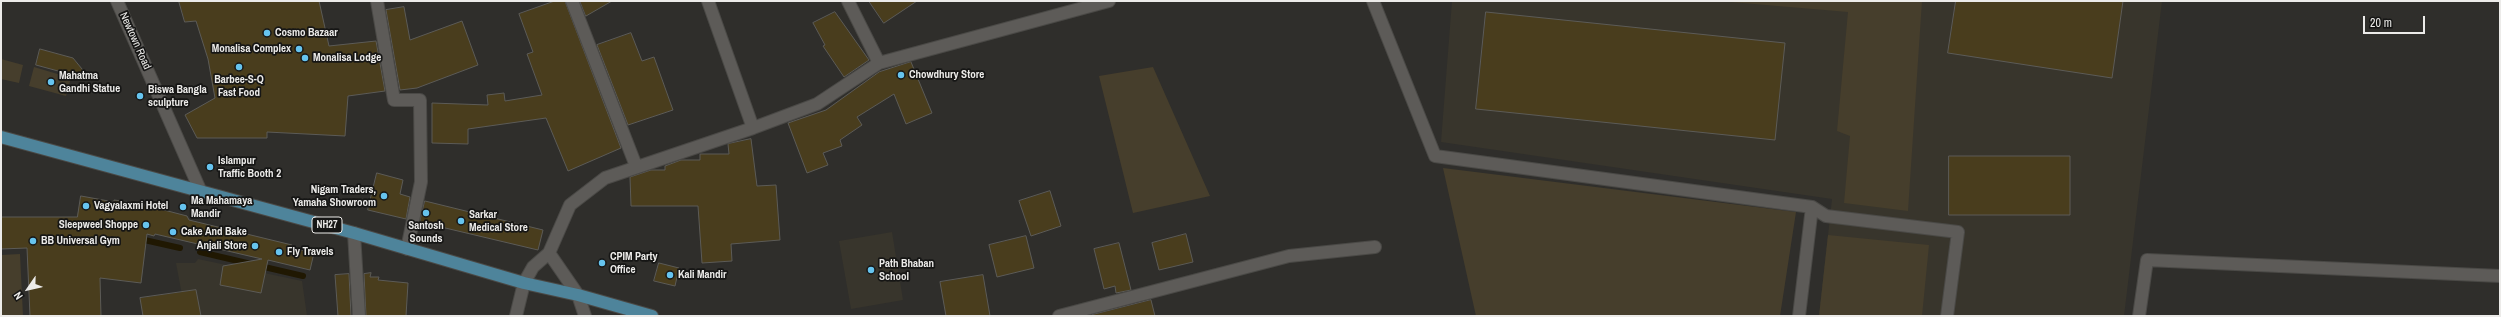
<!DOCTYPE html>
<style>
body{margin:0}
#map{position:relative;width:2501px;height:317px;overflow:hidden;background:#2f2e2b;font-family:"Archivo Narrow",sans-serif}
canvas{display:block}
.frame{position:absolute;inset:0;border:2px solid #ecebe9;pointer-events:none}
.north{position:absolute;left:8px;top:269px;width:40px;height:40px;-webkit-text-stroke:3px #161615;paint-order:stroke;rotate:236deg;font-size:11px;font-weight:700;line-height:16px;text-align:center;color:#ecebe9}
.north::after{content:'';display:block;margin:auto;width:14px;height:18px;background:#ecebe9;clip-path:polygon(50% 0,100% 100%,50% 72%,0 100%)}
.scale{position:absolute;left:2363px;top:16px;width:62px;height:18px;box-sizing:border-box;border:2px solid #ecebe9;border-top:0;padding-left:5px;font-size:12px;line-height:14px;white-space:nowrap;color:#ecebe9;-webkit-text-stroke:3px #161615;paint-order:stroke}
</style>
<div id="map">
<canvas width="2501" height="317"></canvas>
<div class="frame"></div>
<div class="north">N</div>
<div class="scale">20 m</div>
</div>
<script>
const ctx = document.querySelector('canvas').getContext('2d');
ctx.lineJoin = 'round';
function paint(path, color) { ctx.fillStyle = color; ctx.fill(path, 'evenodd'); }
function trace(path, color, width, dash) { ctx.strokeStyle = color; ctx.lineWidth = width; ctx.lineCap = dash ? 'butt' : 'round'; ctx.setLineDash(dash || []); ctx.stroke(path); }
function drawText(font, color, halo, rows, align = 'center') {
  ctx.font = font + ' "Archivo Narrow",sans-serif'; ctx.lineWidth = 3.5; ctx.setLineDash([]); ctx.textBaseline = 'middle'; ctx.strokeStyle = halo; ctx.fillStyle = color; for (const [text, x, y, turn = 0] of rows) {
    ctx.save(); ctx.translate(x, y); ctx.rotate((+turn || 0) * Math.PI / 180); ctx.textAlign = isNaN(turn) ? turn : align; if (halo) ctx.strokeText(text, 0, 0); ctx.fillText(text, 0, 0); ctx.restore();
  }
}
paint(new Path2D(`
 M1452 1H2162L2124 316H1819L1832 199 1441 142Z
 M892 232 903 300 851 309 839 241Z
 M198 259 302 281 307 316H186L176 263H195Z`), '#38352c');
paint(new Path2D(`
 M1719 1H1922L1908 211 1844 203 1850 136 1837 131 1848 12Z
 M1 59 23 65 19 83 1 79Z
 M34 67 71 78 66 96 29 86Z
 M1153 67 1210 196 1133 213 1099 76Z
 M1443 168 1796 212 1780 316H1476Z
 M1828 235 1929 245 1922 316H1819Z
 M20 254 23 316H1V255Z`), '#463e2c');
trace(new Path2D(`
 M140 239 180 248
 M200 252 251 264
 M260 266 303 276`), '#201802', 6);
const building = new Path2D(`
 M179 1H319L329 46 376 41 385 91 348 96 345 136 267 132V138H197L185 115 215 98 208 59 196 21 185 22Z
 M555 1H565L621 148 568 171 546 118 468 129V144L432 143V103L488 105 487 95 504 93 505 101 542 95 527 54 533 52 519 14Z
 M580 1H612L586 16Z
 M869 1H917L884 23Z
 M1956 1H2123L2112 78 1948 53Z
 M404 7 410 40 462 21 478 65 417 88 400 90 386 10Z
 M835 12 869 60 844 77 823 46 825 45 813 23Z
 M1486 12 1785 43 1775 140 1476 109Z
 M631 33 642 61 654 57 673 110 628 125 597 45Z
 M40 49 73 58 91 80 36 65Z
 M911 62 932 113 906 124 894 94 857 117 862 125 840 140 842 146 823 153 828 165 807 173 788 123 826 110 879 72Z
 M751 139 757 186 776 185 780 240 731 244 732 261 702 263 698 206H631L630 177 651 170H665V166L681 160H700V154H729L728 144Z
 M1949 156H2070V215H1949Z
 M377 173 403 180 400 194 410 197 406 219 368 210Z
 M1050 191 1061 226 1031 236 1019 201Z
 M81 196 114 202V200L137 203 187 216 189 220 292 245V248L314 253 310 270 268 260 261 293 220 285 223 266 262 259 155 234 154 236 147 234 141 283 100 278 101 316H30L27 248 1 249V217H77Z
 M425 201 543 230 538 250 420 222Z
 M1186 234 1193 262 1159 270 1152 243Z
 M1026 236 1034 268 997 277 989 245Z
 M1119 243 1131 290 1116 293 1115 286 1104 289 1094 249Z
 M659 263 679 268 675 286 654 281Z
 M371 273 370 277H379L378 280 408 283 406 316H366L364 274Z
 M349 274 351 316H338L335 275Z
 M983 275 990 316H946L940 282Z
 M196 290 201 316H143L140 298Z
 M1151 300 1155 316H1092V315Z`);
paint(building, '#493d1d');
trace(building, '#5c5b57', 1);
const street = new Path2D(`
 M377 1 394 100H420L421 182 407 249
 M572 1 636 166
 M708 1 753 128
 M848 1 879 63
 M1373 1 1435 156 1812 207 1826 216 1958 232 1947 316
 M354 233 359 316
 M549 253 578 295 585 316
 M516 316 524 283 533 267 549 253 570 205 605 178 753 128 817 104 879 63 1109 1
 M1059 316 1289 256 1375 247
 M1799 316 1812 207
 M2139 316 2147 260 2500 276`);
const secondary = new Path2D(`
 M117 1 201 192`);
const primary = new Path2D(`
 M1 137 354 233 524 283 578 295 652 316`);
trace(street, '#4a4946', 14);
trace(secondary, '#4a4946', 14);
trace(primary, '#4a4946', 14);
trace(street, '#5d5b58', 12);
trace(secondary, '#5d5b58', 12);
trace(primary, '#4e849b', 12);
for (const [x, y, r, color] of [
 [267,33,4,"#66c4ef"],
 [299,49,4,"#66c4ef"],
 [305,58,4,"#66c4ef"],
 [239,67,4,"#66c4ef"],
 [901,75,4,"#66c4ef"],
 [51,82,4,"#66c4ef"],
 [140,96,4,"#66c4ef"],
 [210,167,4,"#66c4ef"],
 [384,196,4,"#66c4ef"],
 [86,206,4,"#66c4ef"],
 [183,207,4,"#66c4ef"],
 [426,213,4,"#66c4ef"],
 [461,221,4,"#66c4ef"],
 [146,225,4,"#66c4ef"],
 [173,232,4,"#66c4ef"],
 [33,241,4,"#66c4ef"],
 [255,246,4,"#66c4ef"],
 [279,252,4,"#66c4ef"],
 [602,263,4,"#66c4ef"],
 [871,270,4,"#66c4ef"],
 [670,275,4,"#66c4ef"]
]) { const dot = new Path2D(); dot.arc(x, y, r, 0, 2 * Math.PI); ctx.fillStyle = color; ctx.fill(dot); trace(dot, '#161615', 1.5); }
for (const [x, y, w] of [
 [327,225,30]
]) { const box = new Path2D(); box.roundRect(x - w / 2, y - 8, w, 16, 3); ctx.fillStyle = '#161615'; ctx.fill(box); trace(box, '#ecebe9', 1); }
drawText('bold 10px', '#ecebe9', null, [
 ["NH27",327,225]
]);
drawText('bold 11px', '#ecebe9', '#161615', [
 ["Cosmo Bazaar",275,33],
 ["Monalisa Complex",291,49,"right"],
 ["Monalisa Lodge",313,58],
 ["Chowdhury Store",909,75],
 ["Mahatma",59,76],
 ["Gandhi Statue",59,89],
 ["Barbee-S-Q",239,80,"center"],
 ["Fast Food",239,93,"center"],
 ["Biswa Bangla",148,90],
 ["sculpture",148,103],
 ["Islampur",218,161],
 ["Traffic Booth 2",218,174],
 ["Nigam Traders,",376,190,"right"],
 ["Yamaha Showroom",376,203,"right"],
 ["Ma Mahamaya",191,201],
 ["Mandir",191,214],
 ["Vagyalaxmi Hotel",94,206],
 ["Sarkar",469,215],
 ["Medical Store",469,228],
 ["Sleepweel Shoppe",138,225,"right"],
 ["Santosh",426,226,"center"],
 ["Sounds",426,239,"center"],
 ["Cake And Bake",181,232],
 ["BB Universal Gym",41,241],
 ["Anjali Store",247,246,"right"],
 ["Fly Travels",287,252],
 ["CPIM Party",610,257],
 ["Office",610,270],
 ["Path Bhaban",879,264],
 ["School",879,277],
 ["Kali Mandir",678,275]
], 'left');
drawText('11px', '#ecebe9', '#161615', [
 ["Newtown Road",135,41,66]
]);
</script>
